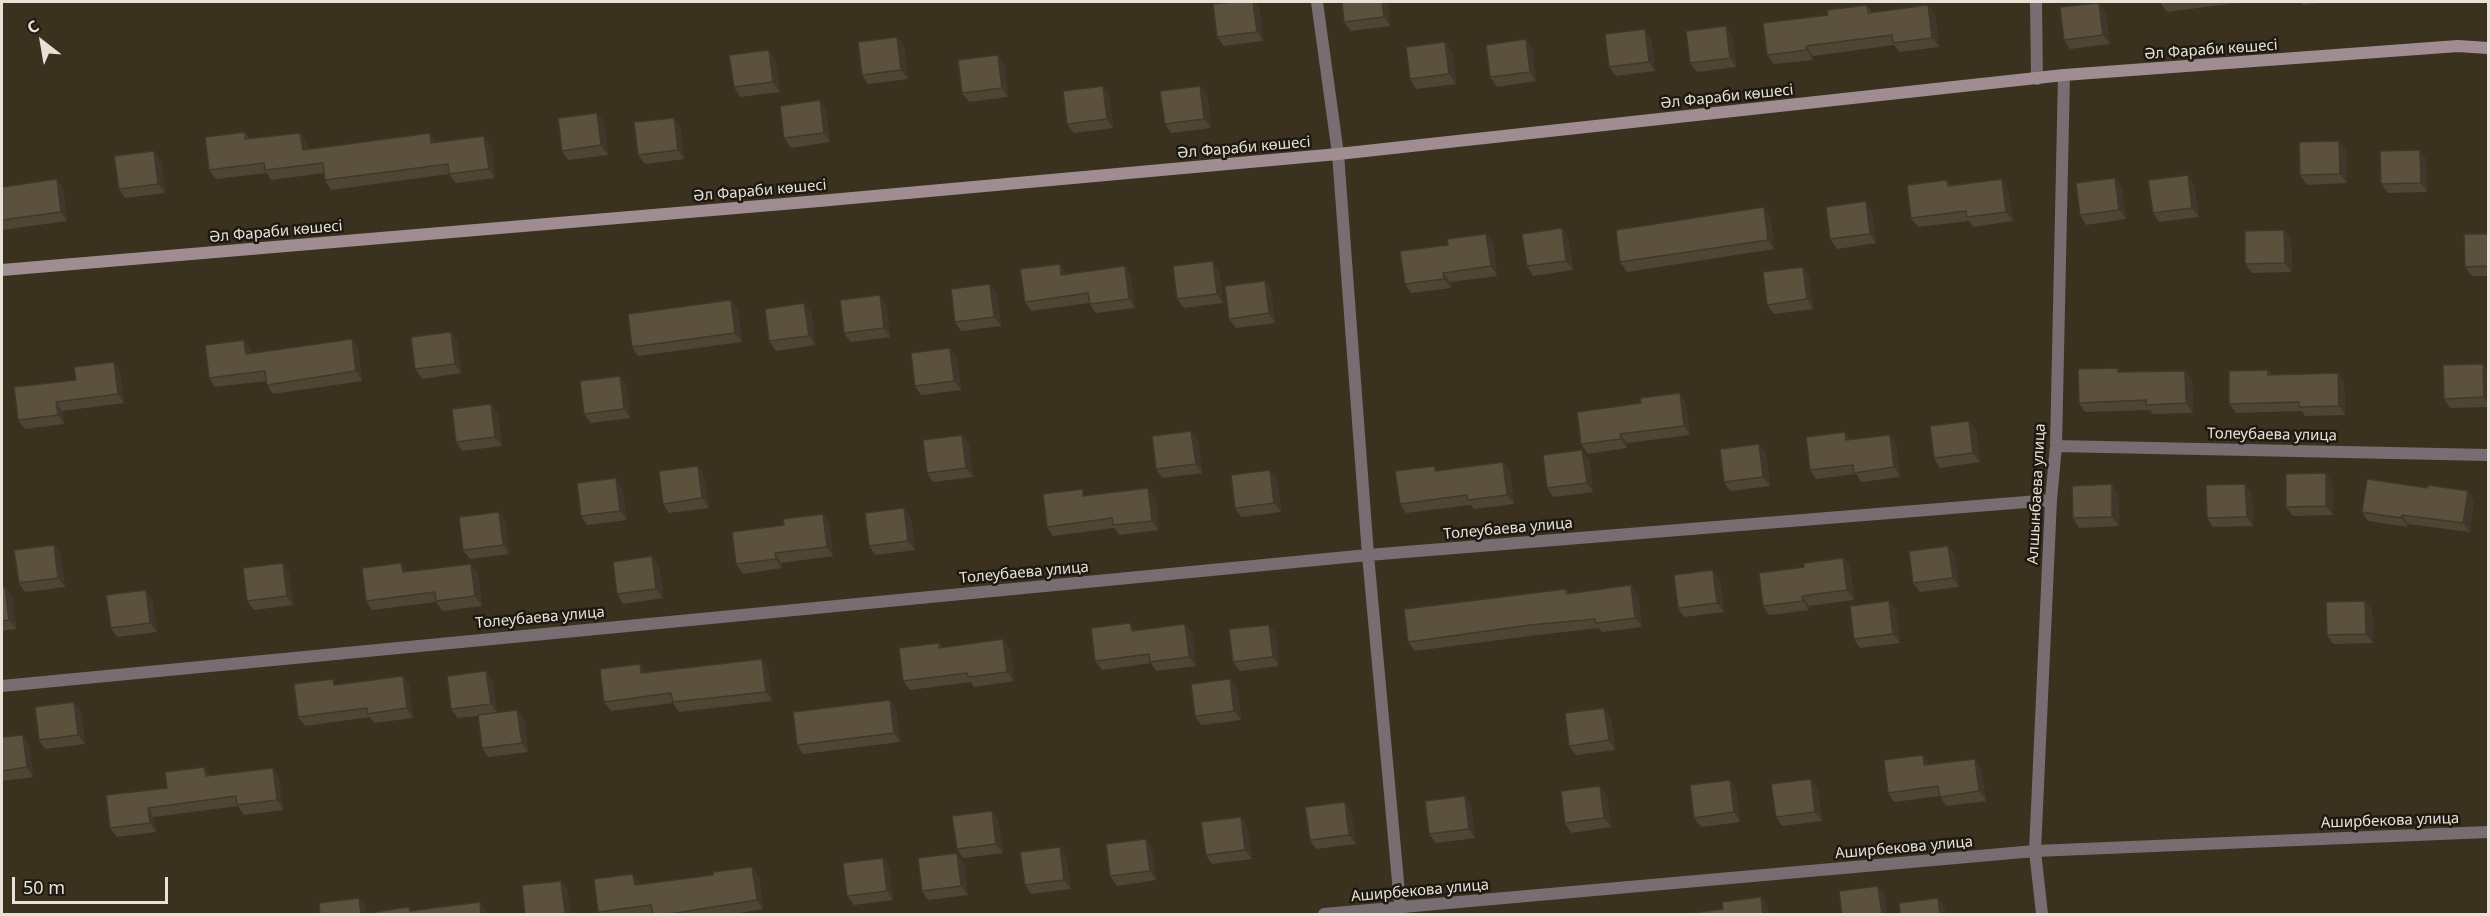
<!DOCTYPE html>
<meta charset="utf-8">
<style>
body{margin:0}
#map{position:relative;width:2490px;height:916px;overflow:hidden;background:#3a311f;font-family:"Noto Sans",sans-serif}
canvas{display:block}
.frame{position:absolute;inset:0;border:3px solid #e7e1d6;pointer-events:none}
.north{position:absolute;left:12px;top:12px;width:60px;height:60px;-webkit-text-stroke:4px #1e1a12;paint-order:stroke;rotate:329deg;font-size:16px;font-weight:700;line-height:24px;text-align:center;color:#e7e1d6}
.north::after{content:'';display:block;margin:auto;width:21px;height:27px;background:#e7e1d6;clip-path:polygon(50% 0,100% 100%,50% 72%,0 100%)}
.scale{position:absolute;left:12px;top:877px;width:156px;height:27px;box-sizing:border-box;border:3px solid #e7e1d6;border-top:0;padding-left:8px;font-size:18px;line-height:21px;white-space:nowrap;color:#e7e1d6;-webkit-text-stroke:4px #1e1a12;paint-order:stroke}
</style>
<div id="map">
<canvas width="2490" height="916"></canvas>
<div class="frame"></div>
<div class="north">С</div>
<div class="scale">50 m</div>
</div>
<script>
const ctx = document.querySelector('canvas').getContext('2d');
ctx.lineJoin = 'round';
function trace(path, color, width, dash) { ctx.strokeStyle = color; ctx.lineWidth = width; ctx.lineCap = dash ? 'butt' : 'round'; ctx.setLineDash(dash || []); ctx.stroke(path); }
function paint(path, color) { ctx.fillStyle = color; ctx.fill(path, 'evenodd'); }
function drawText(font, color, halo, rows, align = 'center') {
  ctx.font = font + ' "Noto Sans",sans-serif'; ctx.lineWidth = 5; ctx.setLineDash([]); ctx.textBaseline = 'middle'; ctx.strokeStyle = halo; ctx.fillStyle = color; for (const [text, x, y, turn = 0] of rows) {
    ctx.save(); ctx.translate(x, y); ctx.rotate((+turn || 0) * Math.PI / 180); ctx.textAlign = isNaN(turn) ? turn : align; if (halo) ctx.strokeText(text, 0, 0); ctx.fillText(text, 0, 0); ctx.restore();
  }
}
trace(new Path2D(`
 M1317 2 1338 154 1368 555 1401 914
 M2036 2 2037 79
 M2056 446 2488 455
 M2 686 1368 555 2051 500
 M1324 914 2035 851 2488 832
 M2042 914 2035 851 2051 500 2056 446 2064 75`), '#786d70', 12);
trace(new Path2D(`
 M2 270 819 201 1338 154 2064 75 2458 46 2488 48`), '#9f8d92', 12);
paint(new Path2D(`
 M1233 2H1255L1259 8 1263 41 1224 46 1217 37Z
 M1342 2H1387L1390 26 1351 31 1344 22Z
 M2160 2H2244L2167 12Z
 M2300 2H2331L2303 5Z
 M2099 3 2106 12 2110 44 2070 49 2064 40Z
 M1867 5 1872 13 1935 14 1939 47 1899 52 1894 45 1813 56V60L1774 64 1767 55 1828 15Z
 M1726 26 1732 35 1736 67 1697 72 1690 63Z
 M897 37 904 46 908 79 868 84 862 75Z
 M1651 39 1655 71 1616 76 1609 67Z
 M1445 42 1452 51 1456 84 1416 89 1410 79Z
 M1532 49 1536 81 1497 87 1490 77Z
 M775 59 780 92 740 97 734 87Z
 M1004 64 1008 97 969 102 962 93Z
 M1109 95 1113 128 1074 133 1067 124Z
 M1207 95 1211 128 1171 133 1165 124Z
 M826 110 830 142 791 148 784 138Z
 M597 113 604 122 608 155 568 160 562 151Z
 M674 118 680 127 684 159 645 164 638 155Z
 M245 132 249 139 300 133 307 142 308 149 436 142 491 145 495 178 456 183 449 174 331 190 325 180 324 173 271 180 267 173 216 179 209 170Z
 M2346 150 2347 183 2307 185 2300 175Z
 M2426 159 2427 192 2388 193 2381 184Z
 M161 161 165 193 125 198 119 189Z
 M2115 178 2122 187 2126 219 2086 225 2080 215Z
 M1947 180 1951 186 2008 189 2013 221 1973 227 1969 221 1918 227 1911 218Z
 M2194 185 2199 217 2159 222 2153 213Z
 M2 187 63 188 67 221 2 230Z
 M1872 211 1876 243 1837 249 1830 239Z
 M1770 216 1774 249 1627 272 1620 262Z
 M1562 228 1568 238 1573 270 1533 276 1527 266Z
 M1486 234 1493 243 1497 276 1450 282 1451 288 1411 293 1405 284 1448 245Z
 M2488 234V276H2472L2465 267Z
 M2291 239 2292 272 2252 273 2245 264Z
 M1125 266 1131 276 1135 308 1096 313 1089 303 1031 311 1025 302 1066 273 1067 274Z
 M1219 271 1223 303 1184 308 1177 299Z
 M1809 276 1813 309 1774 314 1767 305Z
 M1265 281 1271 290 1275 323 1236 328 1229 319Z
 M997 293 1001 326 961 331 955 322Z
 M731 300 738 309 742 342 638 356 632 347Z
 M804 303 811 313 815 345 776 351 769 341Z
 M886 304 890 337 851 342 844 333Z
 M244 340 251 349V353L358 348 362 381 273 394 267 385 266 381 215 387 209 378Z
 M457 341 461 373 422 379 415 369Z
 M950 348 957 358 961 390 921 395 915 386Z
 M114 362 120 371 124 403 62 411 64 424 25 429 18 420 76 380Z
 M2483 364 2488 373V407L2450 408 2444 399Z
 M2268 370 2272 375 2344 382 2345 415 2305 416 2302 411 2236 413 2229 404Z
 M2185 371 2192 380 2193 413 2153 414 2150 410 2085 412 2079 403 2121 372Z
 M620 376 626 385 630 418 591 423 584 414Z
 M1686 403 1690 435 1627 443V448L1588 454 1581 444Z
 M498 414 502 446 462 451 456 442Z
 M1969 421 1976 430 1980 462 1940 468 1934 458Z
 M1845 432 1850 440 1896 444 1900 477 1861 482 1856 474 1816 479 1810 470Z
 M1198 440 1202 473 1162 478 1156 469Z
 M969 444 973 477 933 482 927 473Z
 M1759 444 1766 453 1770 486 1730 491 1724 482Z
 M1589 459 1593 492 1553 497 1547 488Z
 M1270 470 1277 479 1281 512 1241 517 1235 508Z
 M1438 471H1510L1514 504 1474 509 1471 505 1406 513 1400 504Z
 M704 475 709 508 669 513 663 504Z
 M2332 482 2333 515 2293 516 2286 507Z
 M622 488 627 520 587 525 581 516Z
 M2428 488 2468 491 2474 500 2470 532 2408 524V527L2368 521 2362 512Z
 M2252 493 2253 526 2213 527 2207 518Z
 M2118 494 2119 526 2079 528 2073 518Z
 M1087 495 1155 497 1159 530 1119 535 1114 528 1053 536 1047 527Z
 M499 512 505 521 509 554 470 559 463 550Z
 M911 518 915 550 875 555 869 546Z
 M829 523 833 556 781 563 782 568 743 574 736 564Z
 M54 545 60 554 65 587 25 592 19 583Z
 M1955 555 1959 587 1920 592 1913 583Z
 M652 556 659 566 663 598 623 604 617 594Z
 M1843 558 1850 567 1854 600 1809 606V610L1769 615 1763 606 1804 567Z
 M289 572 293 605 254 610 247 601Z
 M408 572 478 573 482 606 442 611 436 602 372 610 366 601Z
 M1720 579 1724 612 1684 617 1678 608Z
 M2 587 12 596 16 629 2 631Z
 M1566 589 1569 593 1638 594 1642 627 1602 632 1599 628 1537 635 1415 651 1408 642Z
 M152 599 157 632 117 637 111 628Z
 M2365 601 2372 610 2373 643 2333 644 2327 635Z
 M1896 610 1900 643 1860 648 1854 639Z
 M1269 625 1276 634 1279 666 1240 671 1233 662Z
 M1192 633 1196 666 1156 671 1151 663 1102 670 1095 661Z
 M939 643 942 647 1010 649 1014 681 974 687 971 682 910 690 903 681Z
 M768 668 772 701 679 712 673 703 611 711 604 702 646 673Z
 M1230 679 1237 688 1241 720 1201 725 1195 716Z
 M493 681 497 713 517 710 524 719 528 752 488 757 482 748 478 716 458 718 451 709Z
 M337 684 409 685 413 718 374 723 370 717 305 726 298 717Z
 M890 700 896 709 900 742 803 754 797 745Z
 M81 711 85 744 45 749 39 740Z
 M1611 717 1615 750 1576 755 1569 746Z
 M2 737 29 744 33 777 2 781Z
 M1930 765 1981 768 1986 801 1946 806 1940 796 1894 802 1888 793Z
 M273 768 279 777 283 810 244 815 238 806 154 817 156 832 117 837 110 828 167 788 210 776Z
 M1730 780 1736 789 1740 822 1701 827 1694 818Z
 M1818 788 1822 821 1782 826 1776 817Z
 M1607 795 1611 827 1571 833 1565 823Z
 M1465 796 1471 805 1475 838 1436 843 1429 834Z
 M1351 811 1356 844 1316 849 1310 840Z
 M998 820 1003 853 963 858 957 849Z
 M1247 826 1252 859 1212 864 1206 855Z
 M1146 839 1152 848 1156 880 1117 886 1110 876Z
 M1060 847 1066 856 1071 889 1031 894 1025 885Z
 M883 858 889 867 893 900 854 905 847 896Z
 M964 863 968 895 928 900 922 891Z
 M759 876 763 909 728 915H599L598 912 640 884Z`), '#4e4634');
paint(new Path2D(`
 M1253 2H1255L1259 8 1263 41 1257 32Z
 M1382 2H1387L1390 26 1384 17Z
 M2099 3 2106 12 2110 44 2103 35Z
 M1928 5 1935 14 1939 47 1932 38Z
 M1726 26 1732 35 1736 67 1730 58Z
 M1645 29 1651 39 1655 71 1649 62Z
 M897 37 904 46 908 79 901 70Z
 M1526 39 1532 49 1536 81 1530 72Z
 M1445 42 1452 51 1456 84 1449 74Z
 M1806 46 1813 56V60L1807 50Z
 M769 50 775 59 780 92 773 82Z
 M998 55 1004 64 1008 97 1002 88Z
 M1103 86 1109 95 1113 128 1107 119Z
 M1200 86 1207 95 1211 128 1204 119Z
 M820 100 826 110 830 142 824 133Z
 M597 113 604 122 608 155 601 145Z
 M674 118 680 127 684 159 678 150Z
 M300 133 307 142 309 159 303 150Z
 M430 133 436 142 431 143Z
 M484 136 491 145 495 178 489 169Z
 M2339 141 2346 150 2347 183 2340 174Z
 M2420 150 2426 159 2427 192 2421 183Z
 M154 151 161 161 165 193 158 184Z
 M2188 175 2194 185 2199 217 2192 208Z
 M2115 178 2122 187 2126 219 2119 210Z
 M57 179 63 188 67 221 61 212Z
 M2002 179 2008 189 2013 221 2006 212Z
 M1866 201 1872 211 1876 243 1870 234Z
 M1764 207 1770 216 1774 249 1768 240Z
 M1562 228 1568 238 1573 270 1566 261Z
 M2284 230 2291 239 2292 272 2285 263Z
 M1486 234 1493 243 1497 276 1491 266Z
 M1213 261 1219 271 1223 303 1217 294Z
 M1060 264 1066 273 1068 284 1061 275Z
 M1125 266 1131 276 1135 308 1129 299Z
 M1803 267 1809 276 1813 309 1807 299Z
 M1443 273 1450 282 1451 288 1444 279Z
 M1265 281 1271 290 1275 323 1269 313Z
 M990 284 997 293 1001 326 994 317Z
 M880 295 886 304 890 337 884 328Z
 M731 300 738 309 742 342 735 333Z
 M804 303 811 313 815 345 809 336Z
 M451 332 457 341 461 373 455 364Z
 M352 339 358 348 362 381 356 371Z
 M244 340 251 349 252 363 246 354Z
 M950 348 957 358 961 390 954 381Z
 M114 362 120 371 124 403 118 394Z
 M2483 364 2488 373V404L2484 397Z
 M2185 371 2192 380 2193 413 2186 403Z
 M2338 373 2344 382 2345 415 2339 406Z
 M620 376 626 385 630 418 624 409Z
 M1680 393 1686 403 1690 435 1684 426Z
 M56 402 62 411 64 424 58 415Z
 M491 404 498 414 502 446 495 437Z
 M1969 421 1976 430 1980 462 1973 453Z
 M1191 431 1198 440 1202 473 1196 464Z
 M1845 432 1852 442 1846 440Z
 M1620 434 1627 443V448L1621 439Z
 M962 435 969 444 973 477 966 468Z
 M1890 435 1896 444 1900 477 1894 467Z
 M1759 444 1766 453 1770 486 1763 477Z
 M1582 450 1589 459 1593 492 1587 483Z
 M1503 462 1510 471 1514 504 1507 495Z
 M698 466 704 475 709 508 702 498Z
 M1270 470 1277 479 1281 512 1274 503Z
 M2326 473 2332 482 2333 515 2326 506Z
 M616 478 622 488 627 520 620 511Z
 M2112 484 2118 494 2119 526 2112 517Z
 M2245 484 2252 493 2253 526 2247 517Z
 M1148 488 1155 497 1159 530 1152 521Z
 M2468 491 2474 500 2470 532 2463 523Z
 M904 508 911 518 915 550 908 541Z
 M499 512 505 521 509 554 503 545Z
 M823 514 829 523 833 556 827 547Z
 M2402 515 2408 524V527L2401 518Z
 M54 545 60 554 65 587 58 578Z
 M1948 546 1955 555 1959 587 1953 578Z
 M775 553 781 563 782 568 776 559Z
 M652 556 659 566 663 598 656 589Z
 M1843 558 1850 567 1854 600 1847 590Z
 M283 563 289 572 293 605 287 596Z
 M401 563 408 572H403Z
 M471 564 478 573 482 606 475 596Z
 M1713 570 1720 579 1724 612 1717 603Z
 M1631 585 1638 594 1642 627 1635 618Z
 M5 587 12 596 16 629 9 620Z
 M146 590 152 599 157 632 150 623Z
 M1802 596 1809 606V610L1803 601Z
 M1889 601 1896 610 1900 643 1893 634Z
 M2365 601 2372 610 2373 643 2366 634Z
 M1130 623 1137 632 1132 631Z
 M1185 624 1192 633 1196 666 1189 657Z
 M1269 625 1276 634 1279 666 1273 657Z
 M1003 639 1010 649 1014 681 1007 672Z
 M762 659 768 668 772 701 766 692Z
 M640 664 646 673H641Z
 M486 671 493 681 497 713 491 704Z
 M403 676 409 685 413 718 407 708Z
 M1230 679 1237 688 1241 720 1234 711Z
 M890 700 896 709 900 742 894 733Z
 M74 702 81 711 85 744 78 735Z
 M1604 708 1611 717 1615 750 1609 740Z
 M517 710 524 719 528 752 522 743Z
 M23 735 29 744 33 777 27 767Z
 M1923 755 1930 764 1931 774 1924 765Z
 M1975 759 1981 768 1986 801 1979 791Z
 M204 767 211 776H206Z
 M273 768 279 777 283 810 277 800Z
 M1811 779 1818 788 1822 821 1815 812Z
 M1730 780 1736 789 1740 822 1734 812Z
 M1600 786 1607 795 1611 827 1604 818Z
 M1465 796 1471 805 1475 838 1469 829Z
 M1345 802 1351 811 1356 844 1349 835Z
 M148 808 154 817 156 832 150 823Z
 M992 811 998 820 1003 853 996 844Z
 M1241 817 1247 826 1252 859 1245 850Z
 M1146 839 1152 848 1156 880 1150 871Z
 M1060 847 1066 856 1071 889 1064 880Z
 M957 853 964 863 968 895 961 886Z
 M883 858 889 867 893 900 887 891Z
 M752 867 759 876 763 909 757 900Z
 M633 874 640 884 641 894 635 885Z
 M561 881 568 890 571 915H566L565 913Z
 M1878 886 1885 895 1887 915H1882Z
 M1761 897 1768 906 1769 915H1763Z
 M359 898 365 907 366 915H361Z
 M1938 898 1945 907V915H1940Z
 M480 902 486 911 487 915H481Z`), '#40392b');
const building = new Path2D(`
 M1233 2H1253L1257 32 1217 37 1213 4Z
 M1342 2H1382L1384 17 1344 22Z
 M2099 3 2103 35 2064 40 2060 7Z
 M1867 5 1868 13 1928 5 1932 38 1893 43 1892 35 1806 46 1807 50 1767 55 1763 23 1828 15 1827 10Z
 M1726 26 1730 58 1690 63 1686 31Z
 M1645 29 1649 62 1609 67 1605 34Z
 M897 37 901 70 862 75 858 42Z
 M1526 39 1530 72 1490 77 1486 45Z
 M1445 42 1449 74 1410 79 1406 47Z
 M769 50 773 82 734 87 729 55Z
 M998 55 1002 88 962 93 958 60Z
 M1103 86 1107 119 1067 124 1063 91Z
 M1200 86 1204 119 1165 124 1160 91Z
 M820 100 824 133 784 138 780 106Z
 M597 113 601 145 562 151 558 118Z
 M674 118 678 150 638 155 634 122Z
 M245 132V139L300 133 303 150 430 133 431 143 484 136 489 169 449 174 448 164 325 180 323 163 265 170 264 163 209 170 205 137Z
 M2339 141 2340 174 2300 175 2299 142Z
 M2420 150 2421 183 2381 184 2380 151Z
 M154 151 158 184 119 189 114 156Z
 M2188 175 2192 208 2153 213 2148 180Z
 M2115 178 2119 210 2080 215 2076 183Z
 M57 179 61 212 2 220V187Z
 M2002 179 2006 212 1967 217 1966 211 1911 218 1907 185 1947 180 1948 186Z
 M1866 201 1870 234 1830 239 1826 207Z
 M1764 207 1768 240 1620 262 1616 230Z
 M1562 228 1566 261 1527 266 1522 234Z
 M2284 230 2285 263 2245 264V231Z
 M1486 234 1491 266 1443 273 1444 279 1405 284 1400 251 1448 245 1447 239Z
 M2464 234H2488V266L2465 267Z
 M1213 261 1217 294 1177 299 1173 266Z
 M1060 264 1061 275 1125 266 1129 299 1090 304 1088 293 1025 302 1020 269Z
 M1803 267 1807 299 1767 305 1763 272Z
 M1265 281 1269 313 1229 319 1225 286Z
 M990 284 994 317 955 322 951 289Z
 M880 295 884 328 844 333 840 300Z
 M731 300 735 333 632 347 628 314Z
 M804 303 809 336 769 341 765 309Z
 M451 332 455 364 415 369 411 337Z
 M352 339 356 371 267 385 265 371 209 378 205 345 244 340 246 354Z
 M950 348 954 381 915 386 911 353Z
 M114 362 118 394 56 402 58 415 18 420 14 387 76 380 74 367Z
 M2483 364 2484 397 2444 399 2443 365Z
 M2118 368V372L2185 371 2186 403 2146 405V400L2079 403 2078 369Z
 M2268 370V375L2338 373 2339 406 2299 407V402L2229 404V371Z
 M620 376 624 409 584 414 580 381Z
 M1680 393 1684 426 1620 434 1621 439 1581 444 1577 412 1641 403 1640 398Z
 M491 404 495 437 456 442 452 409Z
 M1969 421 1973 453 1934 458 1930 426Z
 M1191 431 1196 464 1156 469 1152 436Z
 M1845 432 1846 440 1890 435 1894 467 1854 473 1853 465 1810 470 1806 437Z
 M962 435 966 468 927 473 923 440Z
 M1759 444 1763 477 1724 482 1720 449Z
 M1582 450 1587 483 1547 488 1543 455Z
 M1503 462 1507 495 1468 500 1467 495 1400 504 1395 471 1435 466V471Z
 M698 466 702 498 663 504 659 471Z
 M1270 470 1274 503 1235 508 1231 475Z
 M2326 473V506L2286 507V474Z
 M616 478 620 511 581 516 577 483Z
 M2367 479 2428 488V485L2468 491 2463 523 2402 515 2401 518 2362 512Z
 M2112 484V517L2073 518 2072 486Z
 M2245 484 2247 517 2207 518 2206 485Z
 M1148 488 1152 521 1113 525 1112 518 1047 527 1043 494 1083 489V496Z
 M904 508 908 541 869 546 865 513Z
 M499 512 503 545 463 550 459 517Z
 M823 514 827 547 775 553 776 559 736 564 732 532 784 525 783 519Z
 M54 545 58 578 19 583 14 550Z
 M1948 546 1953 578 1913 583 1909 551Z
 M652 556 656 589 617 594 613 562Z
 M1843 558 1847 590 1802 596 1803 601 1763 606 1759 573 1804 567V563Z
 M283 563 287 596 247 601 243 568Z
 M401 563 403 572 471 564 475 596 436 601 435 592 366 601 362 568Z
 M1713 570 1717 603 1678 608 1674 575Z
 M1631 585 1635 618 1596 623 1595 619 1530 625 1408 642 1404 609 1566 589V594Z
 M2 587H5L9 620 2 621Z
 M146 590 150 623 111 628 106 595Z
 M1889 601 1893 634 1854 639 1850 606Z
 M2365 601 2366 634 2327 635 2326 602Z
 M1130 623 1132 631 1185 624 1189 657 1150 662 1149 654 1095 661 1091 628Z
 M1269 625 1273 657 1233 662 1229 629Z
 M1003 639 1007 672 968 677 967 673 903 681 899 648 939 643V648Z
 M762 659 766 692 673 702 671 693 604 702 600 669 640 664 641 673Z
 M486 671 491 704 451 709 447 676Z
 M403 676 407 708 367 714V708L298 717 294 684 333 679 334 685Z
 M1230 679 1234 711 1195 716 1191 684Z
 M890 700 894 733 797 745 793 712Z
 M74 702 78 735 39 740 35 707Z
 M1604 708 1609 740 1569 746 1565 713Z
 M517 710 522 743 482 748 478 715Z
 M23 735 27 767 2 771V737Z
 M1923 755 1924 765 1975 759 1979 791 1940 797 1938 786 1888 793 1884 760Z
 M204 767 206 776 273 768 277 800 237 805 236 796 148 808 150 823 110 828 106 795 167 788 165 772Z
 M1811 779 1815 812 1776 817 1771 784Z
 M1730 780 1734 812 1694 818 1690 785Z
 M1600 786 1604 818 1565 823 1561 791Z
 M1465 796 1469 829 1429 834 1425 801Z
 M1345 802 1349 835 1310 840 1305 807Z
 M992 811 996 844 957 849 952 816Z
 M1241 817 1245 850 1206 855 1201 822Z
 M1146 839 1150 871 1110 876 1106 844Z
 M1060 847 1064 880 1025 885 1020 852Z
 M957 853 961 886 922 891 918 858Z
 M883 858 887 891 847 896 843 863Z
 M752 867 757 900 663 915H653L651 905 598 912 594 879 633 874 635 885 713 875V872Z
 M561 881 565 913 554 915H525L522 885Z
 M1878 886 1882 915H1842L1839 891Z
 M1761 897 1763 915H1678L1723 909 1722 902Z
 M359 898 361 914 409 907 410 911 480 902 481 915H320L319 903Z
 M1938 898 1940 915H1900L1899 903Z`);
paint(building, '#5b513d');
trace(building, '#40392b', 1.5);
drawText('15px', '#e7e1d6', '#1e1a12', [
 ["Әл Фараби көшесі",2211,50,-4],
 ["Әл Фараби көшесі",1727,97,-6],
 ["Әл Фараби көшесі",1244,148,-5],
 ["Әл Фараби көшесі",760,191,-5],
 ["Әл Фараби көшесі",276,232,-5],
 ["Толеубаева улица",2272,435,1],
 ["Алшынбаева улица",2037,494,-87],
 ["Толеубаева улица",1508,529,-5],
 ["Толеубаева улица",1024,573,-5],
 ["Толеубаева улица",540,618,-5],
 ["Аширбекова улица",2390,821,-2],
 ["Аширбекова улица",1904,848,-5],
 ["Аширбекова улица",1420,891,-5]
]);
</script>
